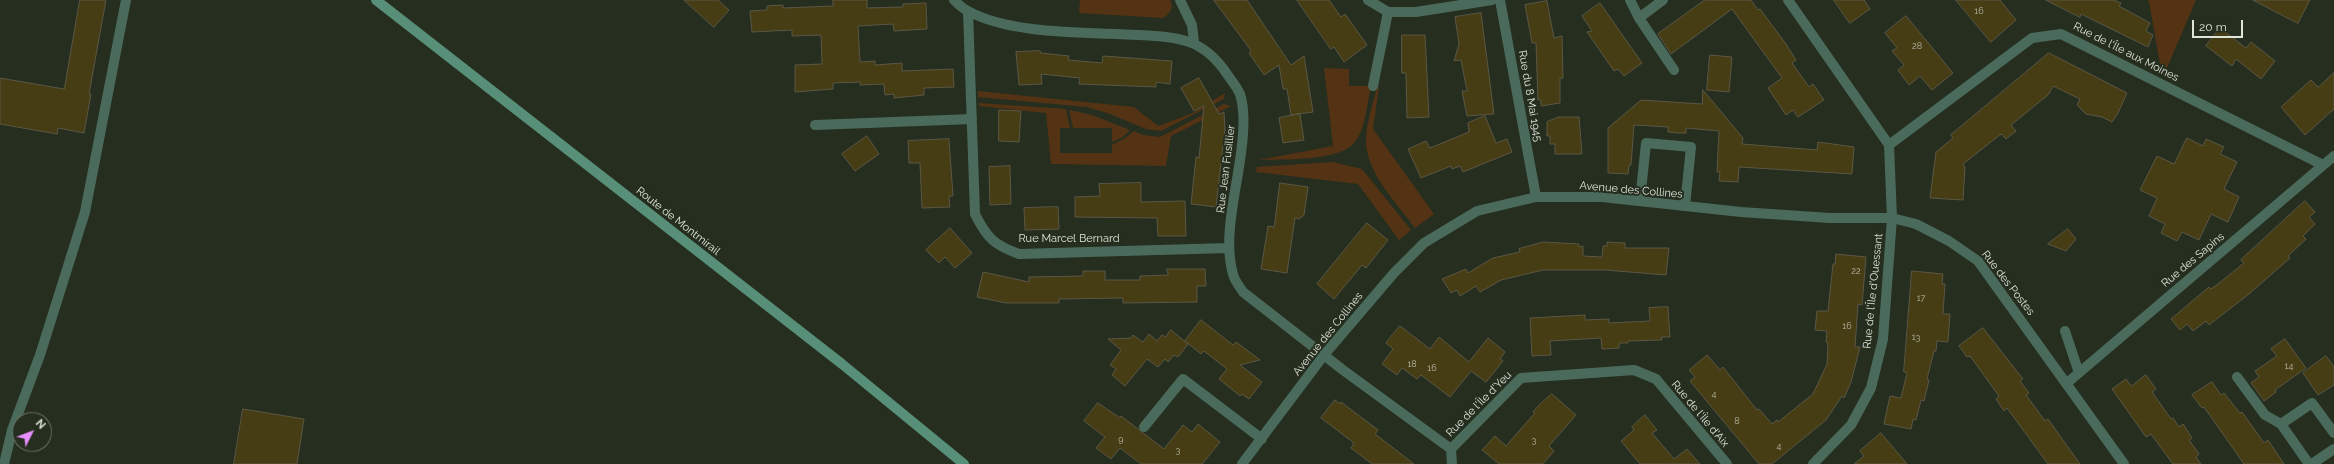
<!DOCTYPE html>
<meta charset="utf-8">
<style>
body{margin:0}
#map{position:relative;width:2334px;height:464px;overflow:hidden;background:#262e1f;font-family:Raleway,sans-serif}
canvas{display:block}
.north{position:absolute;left:12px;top:412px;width:40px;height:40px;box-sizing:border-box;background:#262e1f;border:1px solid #70776a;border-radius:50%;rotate:48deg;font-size:11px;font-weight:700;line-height:16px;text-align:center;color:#dee4da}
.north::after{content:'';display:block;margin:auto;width:14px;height:18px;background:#e88eff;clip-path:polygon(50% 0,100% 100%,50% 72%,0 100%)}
.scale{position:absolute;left:2192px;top:20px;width:51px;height:18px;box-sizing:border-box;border:2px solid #dee4da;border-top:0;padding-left:5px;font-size:12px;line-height:14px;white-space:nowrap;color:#dee4da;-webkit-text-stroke:3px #262e1f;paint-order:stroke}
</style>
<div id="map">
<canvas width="2334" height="464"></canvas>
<div class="north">N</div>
<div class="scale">20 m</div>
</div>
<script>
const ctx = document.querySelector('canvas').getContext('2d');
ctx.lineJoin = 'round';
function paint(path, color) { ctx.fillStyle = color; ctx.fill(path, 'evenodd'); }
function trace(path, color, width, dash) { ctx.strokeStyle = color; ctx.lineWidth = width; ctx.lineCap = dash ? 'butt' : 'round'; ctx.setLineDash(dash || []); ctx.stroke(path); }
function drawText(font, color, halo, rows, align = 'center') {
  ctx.font = font + ' Raleway,sans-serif'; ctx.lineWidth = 4; ctx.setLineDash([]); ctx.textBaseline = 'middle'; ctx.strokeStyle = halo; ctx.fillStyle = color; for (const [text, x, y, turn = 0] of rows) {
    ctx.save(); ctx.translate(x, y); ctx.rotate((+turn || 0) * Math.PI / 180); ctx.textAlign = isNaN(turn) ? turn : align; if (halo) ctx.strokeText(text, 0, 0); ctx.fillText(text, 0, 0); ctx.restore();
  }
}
paint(new Path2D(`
 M1080 0H1170C1175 8 1169 14 1163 18L1079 13Z
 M2147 0H2196L2167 68 2160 64 2149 2Z
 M1324 68 1349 69V86H1371C1367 103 1366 128 1355 142 1340 162 1283 159 1258 160L1333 146Z
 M1377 87H1379L1373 129 1434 214 1415 228C1397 203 1364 171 1366 138 1367 121 1373 104 1377 87Z
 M978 91 1134 107 1158 126 1193 113 1225 93 1224 99 1161 131 1146 129 1110 114 1087 107 978 97Z
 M979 103 1066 109 1070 128H1060V153H1112V145L1125 138 1134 131 1143 135 1160 137 1224 104 1231 106 1171 136 1166 166 1051 164 1046 113 979 106Z
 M1069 110 1092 115 1130 130 1123 137 1112 142V128H1073Z
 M1333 162 1362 169 1411 230 1399 240 1358 184 1256 172 1257 167Z`), '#533314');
const building = new Path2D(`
 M80 0H106L89 94H91L84 133 58 128 57 134 0 124V78L64 89Z
 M684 0H718L729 10 714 27Z
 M833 0H867V8L903 7V4L926 3 927 29 894 31 893 24 858 26 860 62 875 61V65L902 63V71L953 69 954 87 924 88V95L894 98V94L885 95 884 84 860 85V82L833 83V89L795 92V65L822 64 821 35 792 36V30L752 32 750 11 767 10V6L783 5V8L833 6Z
 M1214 0H1247L1291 65 1304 56 1313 112 1291 115 1287 89H1283L1279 65 1264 75 1249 53 1251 51Z
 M1297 0H1329L1341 17 1345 14 1367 45 1344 62 1334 47 1331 49Z
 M1705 0H1751L1758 10 1760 9 1786 44 1796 60 1792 63 1809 87 1813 84 1824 100 1798 117 1793 110 1786 115 1768 88 1782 78 1732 9 1671 54 1658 34Z
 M1834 0H1864L1870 9 1850 23Z
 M1956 0H2000L2016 20 1991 42Z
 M2046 0H2114L2121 3 2119 6 2150 23 2146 31 2153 35 2148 47 2081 14 2080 17Z
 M2253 0H2310L2298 23Z
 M1547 1 1554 38 1562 36 1563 78H1560V103L1541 106V100H1538L1536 43H1532L1525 5Z
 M1600 3 1642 63 1624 76 1618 69 1614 71 1587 32 1592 31 1582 16Z
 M1481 13 1494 114 1467 116 1462 91H1467L1461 60 1454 61 1459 44 1455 17Z
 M1906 16 1953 73 1932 90 1920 76 1909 85 1898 70 1904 65 1892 51 1897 48 1885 33Z
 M2220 28 2246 48 2251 42 2275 61 2261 79 2236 59 2232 66 2206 46Z
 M1402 35H1425L1429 117 1407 118 1406 73H1402Z
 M1040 51 1041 53 1069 56 1068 60 1102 63 1103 56 1172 61 1170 84 1156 82V87L1079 84 1080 78 1041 74 1042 84 1019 85 1016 52Z
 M2049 53 2127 93 2118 113 2112 122 2102 117 2086 114 2077 105 2080 99 2053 86 2048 95 2011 125 2016 131 2006 139 2001 134 1963 164 1965 167 1963 200 1930 198 1936 152 1953 138 1951 135Z
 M1710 55 1732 57 1729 92 1707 90Z
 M2334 73V109L2305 135 2281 107 2311 80 2318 87Z
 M1199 78 1219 114 1224 112 1225 129 1216 207 1191 204 1196 157 1199 158 1204 106 1194 111 1181 88Z
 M1703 90 1743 138 1742 144 1817 150 1818 142 1854 147 1852 174 1739 167 1738 182 1719 181 1720 172H1717L1719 131 1686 128V133H1677L1668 132V127L1634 125 1631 165H1629L1628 174 1608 173V128L1641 100 1702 104Z
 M999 110 1021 111 1019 142 999 141Z
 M1300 114 1304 140 1283 143 1279 118Z
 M1485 116 1496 143 1507 139 1512 152 1463 172 1460 166 1452 169 1451 166 1421 178 1408 149 1426 141 1430 148 1469 132 1468 123Z
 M1559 117H1579L1582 154H1555V144H1550V136H1547V122Z
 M867 136 879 154 855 171 842 154Z
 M2187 138 2203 146 2206 139 2224 147 2220 154 2237 162 2224 189 2239 197 2228 222 2211 214 2199 240 2182 232 2177 241 2161 233 2165 224 2149 216 2157 198 2140 190 2157 156 2174 164Z
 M949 139 953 196H949L950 207 922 208 920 163H909L908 141Z
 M1010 166 1011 204 990 205 989 167Z
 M1141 183V202L1185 201 1186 236H1158L1157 218 1075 217V197L1100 196 1099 184Z
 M1280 183 1308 187 1304 215 1299 219 1295 218 1287 273 1261 269 1268 226 1274 227Z
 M2305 201 2315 212 2309 217 2315 224 2303 236 2306 239 2288 256 2290 258 2249 294 2209 325 2206 321 2193 331 2187 324 2180 330 2171 319 2209 287 2211 289 2218 284 2244 263 2241 260Z
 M1058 207 1059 229 1025 230 1024 208Z
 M1367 223 1388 240 1366 268 1362 265 1334 299 1317 284Z
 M950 228 972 253 955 268 945 257 939 263 926 250Z
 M2068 229 2076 239 2066 251 2048 244Z
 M1544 242 1579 244V247L1583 246V256L1602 257 1603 246H1607V242L1625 243V248H1669L1666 275 1605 270H1543L1501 280 1480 292 1476 286 1460 296 1457 290 1451 293 1442 279 1466 269 1468 273 1493 258 1520 252 1519 249Z
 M1836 254 1866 257 1862 305 1858 304 1855 347H1860L1851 382 1844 398 1842 396 1826 420 1772 464H1759L1690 381 1695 377 1689 370 1707 355 1720 370 1723 367 1757 410 1759 409 1772 424 1777 420 1778 422 1813 394 1827 364 1828 343 1826 342 1827 331 1815 330 1817 311H1828L1833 264H1835Z
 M1167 269H1205L1206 286H1197V302L1123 303V298L1059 299V303H1006L977 297 983 272 1029 282V277L1083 276V271H1105V280H1140V276L1168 275Z
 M1912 271 1943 274 1942 284H1945L1943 314H1950L1948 342 1937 341 1936 351H1934L1927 379 1929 380 1924 401 1921 400 1916 420 1913 419 1911 429 1884 424 1890 396 1901 398 1907 373 1904 372Z
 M1668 307 1670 337H1661L1662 340 1628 341V343H1619V348L1602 349 1601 338 1550 341 1551 355 1532 356 1530 318 1585 315V320L1609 319V323L1650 321 1649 308Z
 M1201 320 1233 345 1236 342 1260 360 1240 365 1262 382 1249 399 1242 394 1240 396 1219 379 1227 369 1204 351 1201 354 1185 341Z
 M1400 326 1430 349 1439 337 1469 362 1488 338 1505 352 1500 359 1503 361 1486 382 1471 371 1450 397 1421 375 1417 379 1402 368 1397 375 1382 364 1393 349 1386 343Z
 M1983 328 2023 379 2020 381 2029 393 2026 395 2045 421 2048 419 2080 464H2048L2007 408 2004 411 1996 399 1999 396 1970 356 1967 357 1959 346Z
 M1171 330 1188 344 1178 357 1174 355 1168 362 1165 359 1158 367 1147 359 1125 386 1112 375 1116 369 1110 365 1121 350 1108 339 1131 338 1133 335 1143 342 1149 334 1157 341 1162 335 1165 337Z
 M2285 339 2306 368 2275 390 2276 392 2264 401 2251 383 2259 377 2255 371 2277 356 2271 349Z
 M2326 356 2334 367V385L2318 395 2303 373Z
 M2146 375 2156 389 2152 392 2171 419 2173 418 2179 427 2183 424 2192 438 2189 440 2199 454 2196 457 2201 464H2173L2151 434 2146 437 2112 389 2126 379 2131 386Z
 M2212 382 2221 395 2224 393 2240 413 2242 412 2264 443 2268 440 2284 464H2244L2204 407 2202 408 2192 395Z
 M1552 394 1576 415 1549 446 1554 451 1543 464H1499L1482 450 1495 436 1506 446 1535 413 1533 412 1539 405Z
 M1335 400 1340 404 1341 402 1378 430 1375 434 1414 464H1372L1351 448 1354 443 1321 418Z
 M1098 403 1120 418 1121 416 1164 449 1183 425 1192 432 1198 424 1220 442 1202 464H1141L1120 448 1111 459 1096 448 1105 437 1084 421Z
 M243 409 304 419 297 464H234Z
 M1645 415 1657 430 1652 433 1674 459 1687 449 1700 464H1640L1621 441 1634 430 1632 427Z
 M1881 433 1907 464H1854L1864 456 1860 451Z`);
paint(building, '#463d14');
trace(building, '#5b5745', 1);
trace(new Path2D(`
 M1373 86 1388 12
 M1640 201 1646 143 1691 147 1685 206`), '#4a6b5c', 10);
trace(new Path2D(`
 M954 0C958 4 963 9 968 11 1011 35 1089 32 1138 35 1178 37 1203 38 1227 74 1231 80 1237 87 1240 94 1244 107 1244 120 1243 133 1241 177 1221 233 1233 274 1234 280 1240 287 1243 292L1343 370 1451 449 1521 378 1634 370 1656 379 1727 464
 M1180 0 1192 25 1194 42
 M1368 0 1388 12H1416L1492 0
 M1500 0 1536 197
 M1630 0 1639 18 1674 70
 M1788 0 1889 145 1892 218 1883 339 1871 388 1851 425 1813 464
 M968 11 975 214C987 238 994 245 1019 254L1228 248
 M1639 18 1663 0
 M815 125 972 119
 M1889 145 2032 38 2061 34 2323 165
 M2065 331 2079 373
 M2237 377 2265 415 2281 424 2309 464
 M2067 383 2334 156
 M2281 424 2312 403 2334 433
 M1144 427 1183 379 1262 439
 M1451 449 1452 464
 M4 464 12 430 40 355 85 212 126 0
 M1242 464 1324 355 1394 273 1424 243 1477 211 1536 197H1602L1741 212 1830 218H1892L1916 224 1949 241 1978 261 2124 464
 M2312 464 2334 449`), '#4a6b5c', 10);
trace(new Path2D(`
 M376 0 842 364 964 464`), '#588f78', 10);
drawText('9px', '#b8baa8', null, [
 ["16",1979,11],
 ["28",1917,46],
 ["22",1856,271],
 ["17",1921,298],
 ["16",1847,326],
 ["13",1916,337],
 ["18",1412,364],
 ["14",2289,366],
 ["16",1432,368],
 ["4",1714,394],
 ["8",1737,421],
 ["9",1121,439],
 ["3",1534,440],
 ["4",1779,446],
 ["3",1178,450]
]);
drawText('11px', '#dee4da', '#262e1f', [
 ["Rue de l'Île aux Moines",2126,52,27],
 ["Rue du 8 Mai 1945",1530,96,80],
 ["Rue Jean Fusillier",1226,169,-83],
 ["Avenue des Collines",1631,190,5],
 ["Route de Montmirail",678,221,38],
 ["Rue Marcel Bernard",1069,239],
 ["Rue des Sapins",2193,260,-40],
 ["Rue des Postes",2008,283,52],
 ["Rue de l'Île d'Ouessant",1873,291,-84],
 ["Avenue des Collines",1328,334,-51],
 ["Rue de l'Île d'Yeu",1479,404,-45],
 ["Rue de l'Île d'Aix",1700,414,50]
]);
</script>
